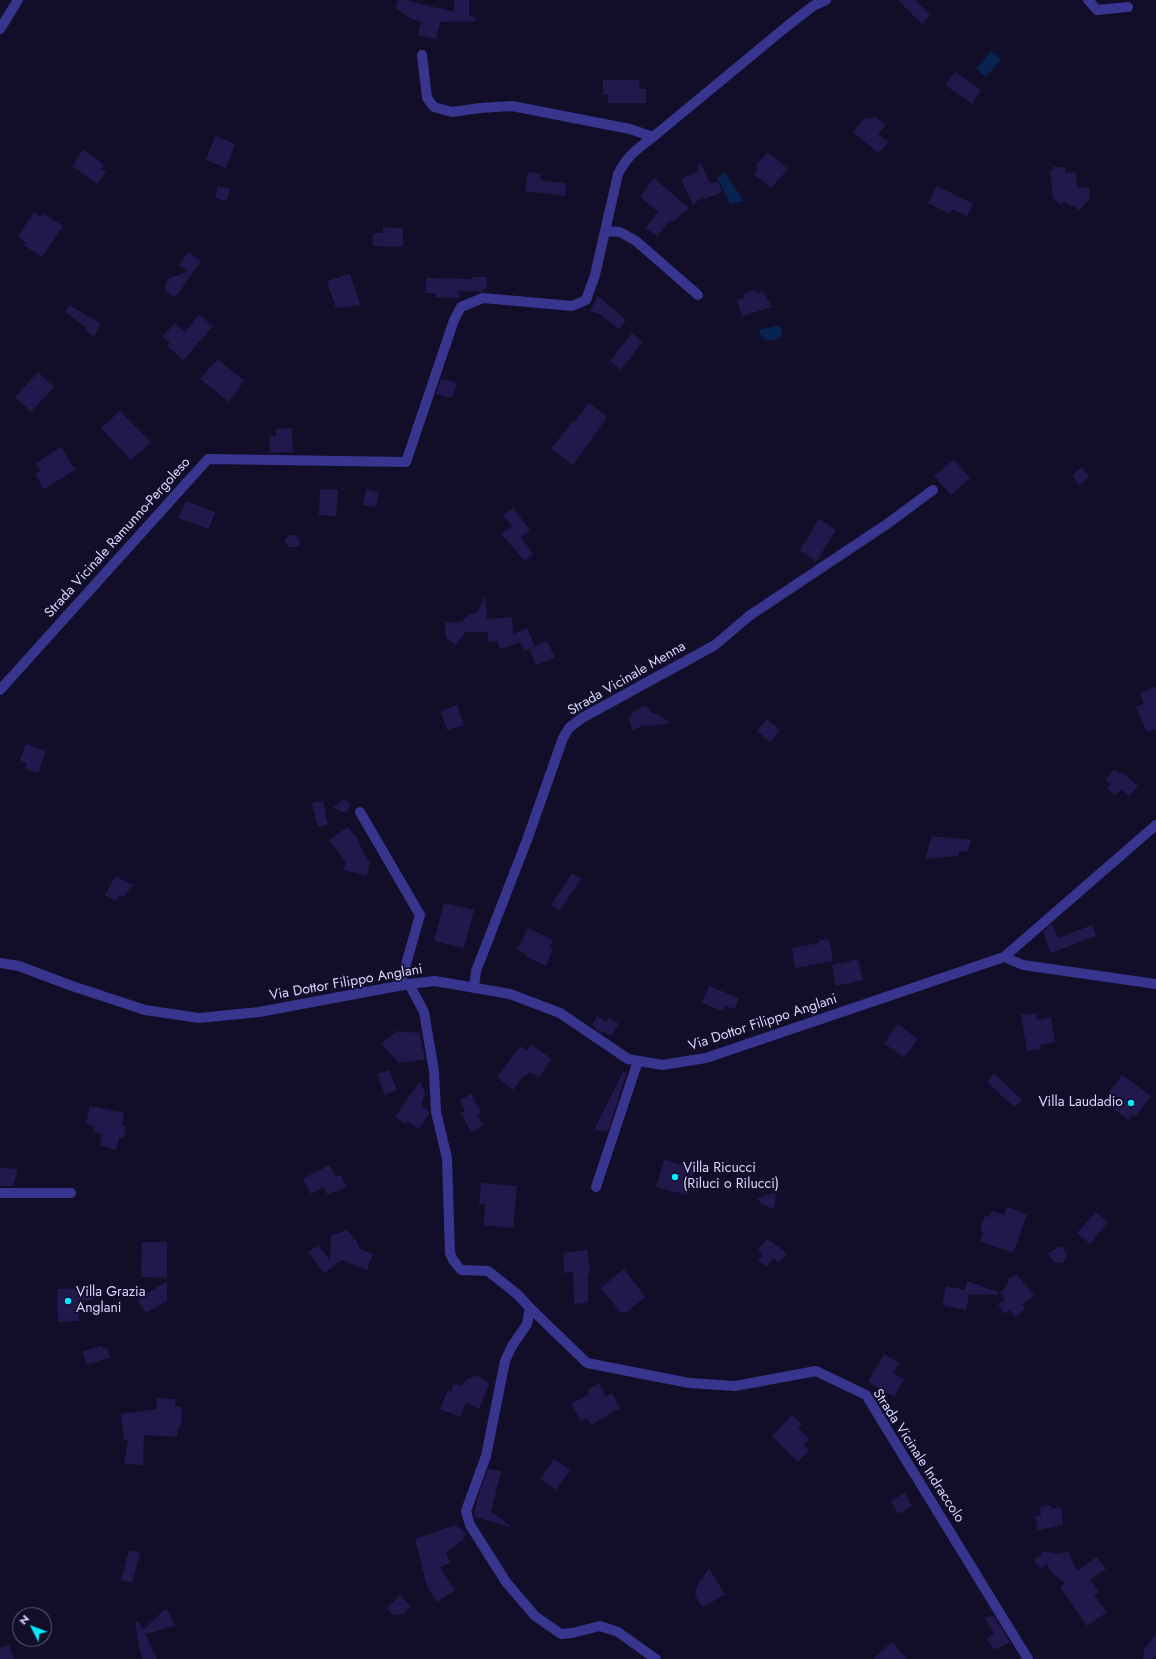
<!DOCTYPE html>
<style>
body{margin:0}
#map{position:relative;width:1156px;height:1659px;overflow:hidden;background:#120e2a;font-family:Jost,sans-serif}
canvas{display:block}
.north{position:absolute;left:12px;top:1607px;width:40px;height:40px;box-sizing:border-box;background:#120e2a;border:1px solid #625e7f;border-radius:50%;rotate:312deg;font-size:11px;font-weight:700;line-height:16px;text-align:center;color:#dbd7ff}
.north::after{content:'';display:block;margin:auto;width:14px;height:18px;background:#03ebff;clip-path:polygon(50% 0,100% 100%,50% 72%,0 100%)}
</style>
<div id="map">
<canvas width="1156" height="1659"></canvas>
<div class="north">N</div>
</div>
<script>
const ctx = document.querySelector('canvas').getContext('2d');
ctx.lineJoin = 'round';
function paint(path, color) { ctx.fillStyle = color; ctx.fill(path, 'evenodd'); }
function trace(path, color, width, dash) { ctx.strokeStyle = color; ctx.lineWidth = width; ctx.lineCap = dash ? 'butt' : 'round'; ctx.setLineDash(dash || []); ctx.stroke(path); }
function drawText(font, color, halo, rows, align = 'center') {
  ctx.font = font + ' Jost,sans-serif'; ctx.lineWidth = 3.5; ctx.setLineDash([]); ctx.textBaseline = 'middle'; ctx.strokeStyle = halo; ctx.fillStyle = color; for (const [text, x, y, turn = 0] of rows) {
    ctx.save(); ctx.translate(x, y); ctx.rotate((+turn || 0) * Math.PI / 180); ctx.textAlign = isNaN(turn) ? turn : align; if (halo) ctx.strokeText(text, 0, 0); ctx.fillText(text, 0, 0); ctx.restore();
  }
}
paint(new Path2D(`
 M991 51 1001 59 986 77 976 69Z
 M725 173 744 201 730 204 717 177Z
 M776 326 780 327 782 330C782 341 774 341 765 340L759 333 760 330Z`), '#08234f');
paint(new Path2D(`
 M398 0H404L454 12V0H469V16L475 17V21L440 22 436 39 418 35 421 22 410 18 396 8Z
 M898 0H915L930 15 922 24Z
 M955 72 981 90 972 104 945 85Z
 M603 80H639L640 89H646V103H608V95H603Z
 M876 117 886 125 878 134 888 142 878 153 853 132 863 119Z
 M215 136 235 144 226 168 206 160Z
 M83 149 104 165 101 169 106 172 97 184 72 166Z
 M768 152 788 169 771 188 754 174 758 169 755 166Z
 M701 163 710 183 718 182 722 192 703 200V196L693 205 681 179 699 171 698 164Z
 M1053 167H1065L1066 173 1076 172 1077 188 1089 187 1090 198 1080 210 1073 206 1072 207 1064 201 1061 205 1053 198 1050 170 1053 169Z
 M528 172 541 174 540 179 544 181 566 183 565 196 525 191Z
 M654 178 689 208 673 222 670 220 657 236 645 228 658 212 640 197Z
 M218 186 230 189 227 201 215 198Z
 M937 186 973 204 967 216 952 209 949 214 928 203Z
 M34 212 42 217 44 214 63 226 42 257 24 245 26 242 18 236Z
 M383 227 403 228V247L373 246V233H383Z
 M188 252 201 261 177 295 173 296 165 291V284L168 279 188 271 179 265Z
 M350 274 360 305 336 308 327 281Z
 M472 277H487L486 289H483V292H481L459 291V298L436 297V293H426V278L472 279Z
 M755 290 756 293 763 291 772 307 742 316 737 300 745 298 744 294Z
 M598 296 626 320 619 329 601 315 590 311Z
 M69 305 101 324 94 336 85 331 87 328 65 312Z
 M199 315 213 326 183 360 167 346 170 343 162 337 175 323 185 332Z
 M632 333 642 342 621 370 610 361Z
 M218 359 244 381 229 402 200 379Z
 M38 372 54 387 31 412 15 397Z
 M441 379 457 383 452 398 436 394Z
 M589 403 607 417 573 465 551 449 572 422 573 423Z
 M120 411 151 442 131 460 101 428Z
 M292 428 293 452 270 453 269 436H276V429Z
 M61 447 75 470 44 489 35 474 40 471 36 463Z
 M954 460 970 478 951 495 934 476Z
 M1082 467 1089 477 1079 485 1072 475Z
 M320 489 338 490 336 516 319 515Z
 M366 489 379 492 376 507 363 505Z
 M186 501 215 512 209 529 178 518Z
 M513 508 530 530 521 537 533 554 525 561 501 534 512 526 503 515Z
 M819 519 836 530 816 562 800 550Z
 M290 535H295L299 539 300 544 297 547H290L286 544 285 539Z
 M485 596 487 619 512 617 513 635 527 628 535 646 524 651 521 642 500 649 497 642 499 641 488 642V632H466L455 645 446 638 445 623 461 622 470 614 477 613Z
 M547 641 555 658 536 665 529 649Z
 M1156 687V729L1147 732 1136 706 1144 704 1140 693Z
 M457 705 464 725 447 730 441 711Z
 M643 706 649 708 651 713 658 714 670 723 652 726 643 725 633 730 630 723 629 718 632 713Z
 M767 719 780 730 770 742 757 731Z
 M26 744 46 751 38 773 25 769 27 763 20 760Z
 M1114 769 1120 774 1122 772 1138 786 1129 796 1121 789 1115 795 1107 788 1110 784 1105 780Z
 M342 800 349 802 350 806 346 813 333 808Z
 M323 801 328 825 318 827 312 803Z
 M348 827 357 838 365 856 370 862 367 876 344 870 346 862 329 840Z
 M932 836 971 840 968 852 958 851 959 856 925 859Z
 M572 873 581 879 559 911 551 905Z
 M115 876 133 885 123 897 120 895 117 901 105 895Z
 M444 903 474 910 464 948 434 941Z
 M1052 924 1058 938 1092 925 1096 936 1051 953 1043 932Z
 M528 928 553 940 549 948 553 949 546 966 526 956V954L517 950Z
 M829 939 833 961 795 968 792 948 819 943V940Z
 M858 959 863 980 835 986 832 965Z
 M709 986 739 998 735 1009 726 1006 723 1011 702 1003Z
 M1036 1013 1037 1020 1051 1017 1055 1042 1040 1045 1041 1049 1027 1051 1021 1015Z
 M597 1016 606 1022 609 1017 619 1024 611 1036 602 1031 601 1033 592 1025Z
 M898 1024 918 1039 904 1058 884 1043Z
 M397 1031 420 1033 425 1059 399 1063 381 1043Z
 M531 1044 551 1059 539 1077 530 1072 521 1079 513 1090 497 1077 520 1046 526 1051Z
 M389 1070 397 1090 385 1095 377 1074Z
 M623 1072 626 1073 624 1081 608 1131 594 1130Z
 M994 1073 1022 1100 1014 1107 987 1082Z
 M1122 1075 1151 1096 1135 1117 1132 1115 1128 1120 1112 1107 1118 1098 1109 1092Z
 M420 1081 425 1093 421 1106 429 1111 430 1113 419 1129 408 1121 405 1124 395 1117Z
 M471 1094 481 1113 477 1115 483 1126 471 1132 461 1113 465 1112 460 1100Z
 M90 1106 124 1113 122 1125 126 1126 124 1138 119 1137 116 1150 100 1145 102 1134 93 1132 94 1126 86 1124Z
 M664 1160 694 1168 687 1195 656 1187Z
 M329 1165 336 1177 340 1175 346 1187 336 1192 335 1191 328 1195 323 1187 311 1194 303 1179Z
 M0 1168 18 1169 13 1186H0Z
 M481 1183 517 1186 513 1228 484 1225 485 1204H479Z
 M776 1193 774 1209 763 1205 757 1199 765 1195Z
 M1007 1207 1027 1215 1013 1253 980 1241 983 1232 980 1231 985 1216 989 1217 992 1211 1004 1215Z
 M1096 1212 1108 1222 1090 1244 1077 1233Z
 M347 1230 356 1240 360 1249 373 1254 367 1270 342 1260 324 1273 308 1252 318 1245 330 1261 331 1236Z
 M767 1239 787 1253 779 1263 773 1258 766 1267 758 1260 763 1254 758 1250Z
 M142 1242H167V1278L141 1277Z
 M1058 1247H1062L1067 1254 1063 1262 1059 1263 1055 1262 1048 1254Z
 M587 1250 591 1275 588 1272V1303L574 1304 573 1272 564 1273 563 1253Z
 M624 1269 645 1297 627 1312H620L601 1288Z
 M1017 1275 1034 1295 1022 1305 1025 1309 1015 1317 1010 1310 1005 1314 998 1304 1005 1299 1000 1293 1006 1287 1009 1278Z
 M167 1281V1301L146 1313 137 1300Z
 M967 1281 998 1292V1295L969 1294 966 1310 942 1305 946 1286 965 1290Z
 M92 1288 93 1300 78 1301 79 1321 58 1322 57 1289Z
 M102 1346 103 1349 107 1348 110 1358 86 1364 83 1351Z
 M884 1354 899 1363 893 1373 904 1380 894 1397 868 1382Z
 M474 1376 481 1377 489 1384 479 1409 466 1403 460 1417 440 1409 448 1390 451 1392 454 1383 461 1386 467 1379Z
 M599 1383 606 1397 612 1393 620 1408 591 1425 587 1418 581 1421 571 1404 589 1394 588 1390Z
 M157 1398 175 1399V1406L182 1407 181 1427H178L177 1437 144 1435 143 1465 124 1463 128 1440H124L121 1414 156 1409Z
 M792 1415 802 1424 798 1428 809 1439 803 1445 809 1450 798 1462 772 1436Z
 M554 1459 570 1470 556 1490 540 1479Z
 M488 1469 501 1471 491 1512 511 1526 510 1527 475 1517 474 1514 479 1494Z
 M905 1493 912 1506 898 1514 891 1501Z
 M1050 1505 1051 1509 1061 1507 1063 1525 1038 1530 1035 1516 1041 1515 1040 1507Z
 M456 1525 466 1534 463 1537 464 1539 446 1553 450 1563 440 1567 455 1590 437 1602 427 1586 415 1539Z
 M129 1550 140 1553 132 1583 121 1580Z
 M1041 1551 1059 1554 1068 1551 1077 1571 1097 1557 1106 1569 1090 1580 1099 1592 1094 1595 1107 1612 1087 1626 1060 1587 1065 1583 1052 1573 1047 1564 1040 1569 1034 1560 1042 1554Z
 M709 1568 725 1595 702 1607 695 1595 698 1584Z
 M400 1595 410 1606 404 1614 401 1615 398 1614 394 1616 387 1608Z
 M166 1608 175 1626 145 1634 157 1659H142L137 1636H136L137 1635 135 1622 138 1621 143 1630Z
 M994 1616 1010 1642 994 1650 987 1639 994 1633 984 1617Z
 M1156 1634V1656L1152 1659H1143L1144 1650Z
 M892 1642 907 1659H873Z
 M9 1645 14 1659H0V1648Z`), '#22184c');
trace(new Path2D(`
 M1088 0 1097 10 1128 7
 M0 29 18 0
 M422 55 427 98 434 107 452 112 480 108 512 106 630 129 653 137
 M605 231 620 232 636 241 698 295
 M0 690 208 459 406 462 454 320 461 307 483 298 572 306 586 300 595 275 618 174C627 156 637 149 653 137L786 27 813 6 826 0
 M360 812 420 915 400 985
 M1004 957 1023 965 1156 984
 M0 963 19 966 72 986 145 1010 199 1018 259 1012 409 984 435 981 510 994 560 1013 628 1059 662 1065 706 1058 1004 957 1156 825
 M409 984 424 1012 434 1071 436 1112 447 1158 450 1253 453 1260 461 1270 488 1271 517 1294 530 1308 527 1324 512 1346 505 1361 486 1456 466 1511 470 1525 506 1582 535 1616 561 1634 572 1633 600 1626 618 1632 656 1659
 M474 988 476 971 527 840 563 738 569 728 582 718 715 645 749 616 887 524 933 490
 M596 1187 638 1061
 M0 1193H71
 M530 1308 587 1363 689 1383 735 1386 816 1371 866 1395 1028 1659`), '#37358d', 10);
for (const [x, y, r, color] of [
 [1131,1103,4,"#03ebff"],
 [675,1177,4,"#03ebff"],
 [68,1301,4,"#03ebff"]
]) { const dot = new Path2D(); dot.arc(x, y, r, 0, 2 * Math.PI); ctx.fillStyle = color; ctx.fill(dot); trace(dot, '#120e2a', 1.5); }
drawText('14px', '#dbd7ff', '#120e2a', [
 ["Strada Vicinale Ramunno-Pergoleso",118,538,-48],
 ["Strada Vicinale Menna",627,679,-30],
 ["Via Dottor Filippo Anglani",346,983,-10],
 ["Via Dottor Filippo Anglani",763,1023,-18],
 ["Strada Vicinale Indraccolo",918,1456,57]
]);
drawText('14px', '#dbd7ff', '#120e2a', [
 ["Villa Laudadio",1123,1103,"right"],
 ["Villa Ricucci",683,1169],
 ["(Riluci o Rilucci)",683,1185],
 ["Villa Grazia",76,1293],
 ["Anglani",76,1309]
], 'left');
</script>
